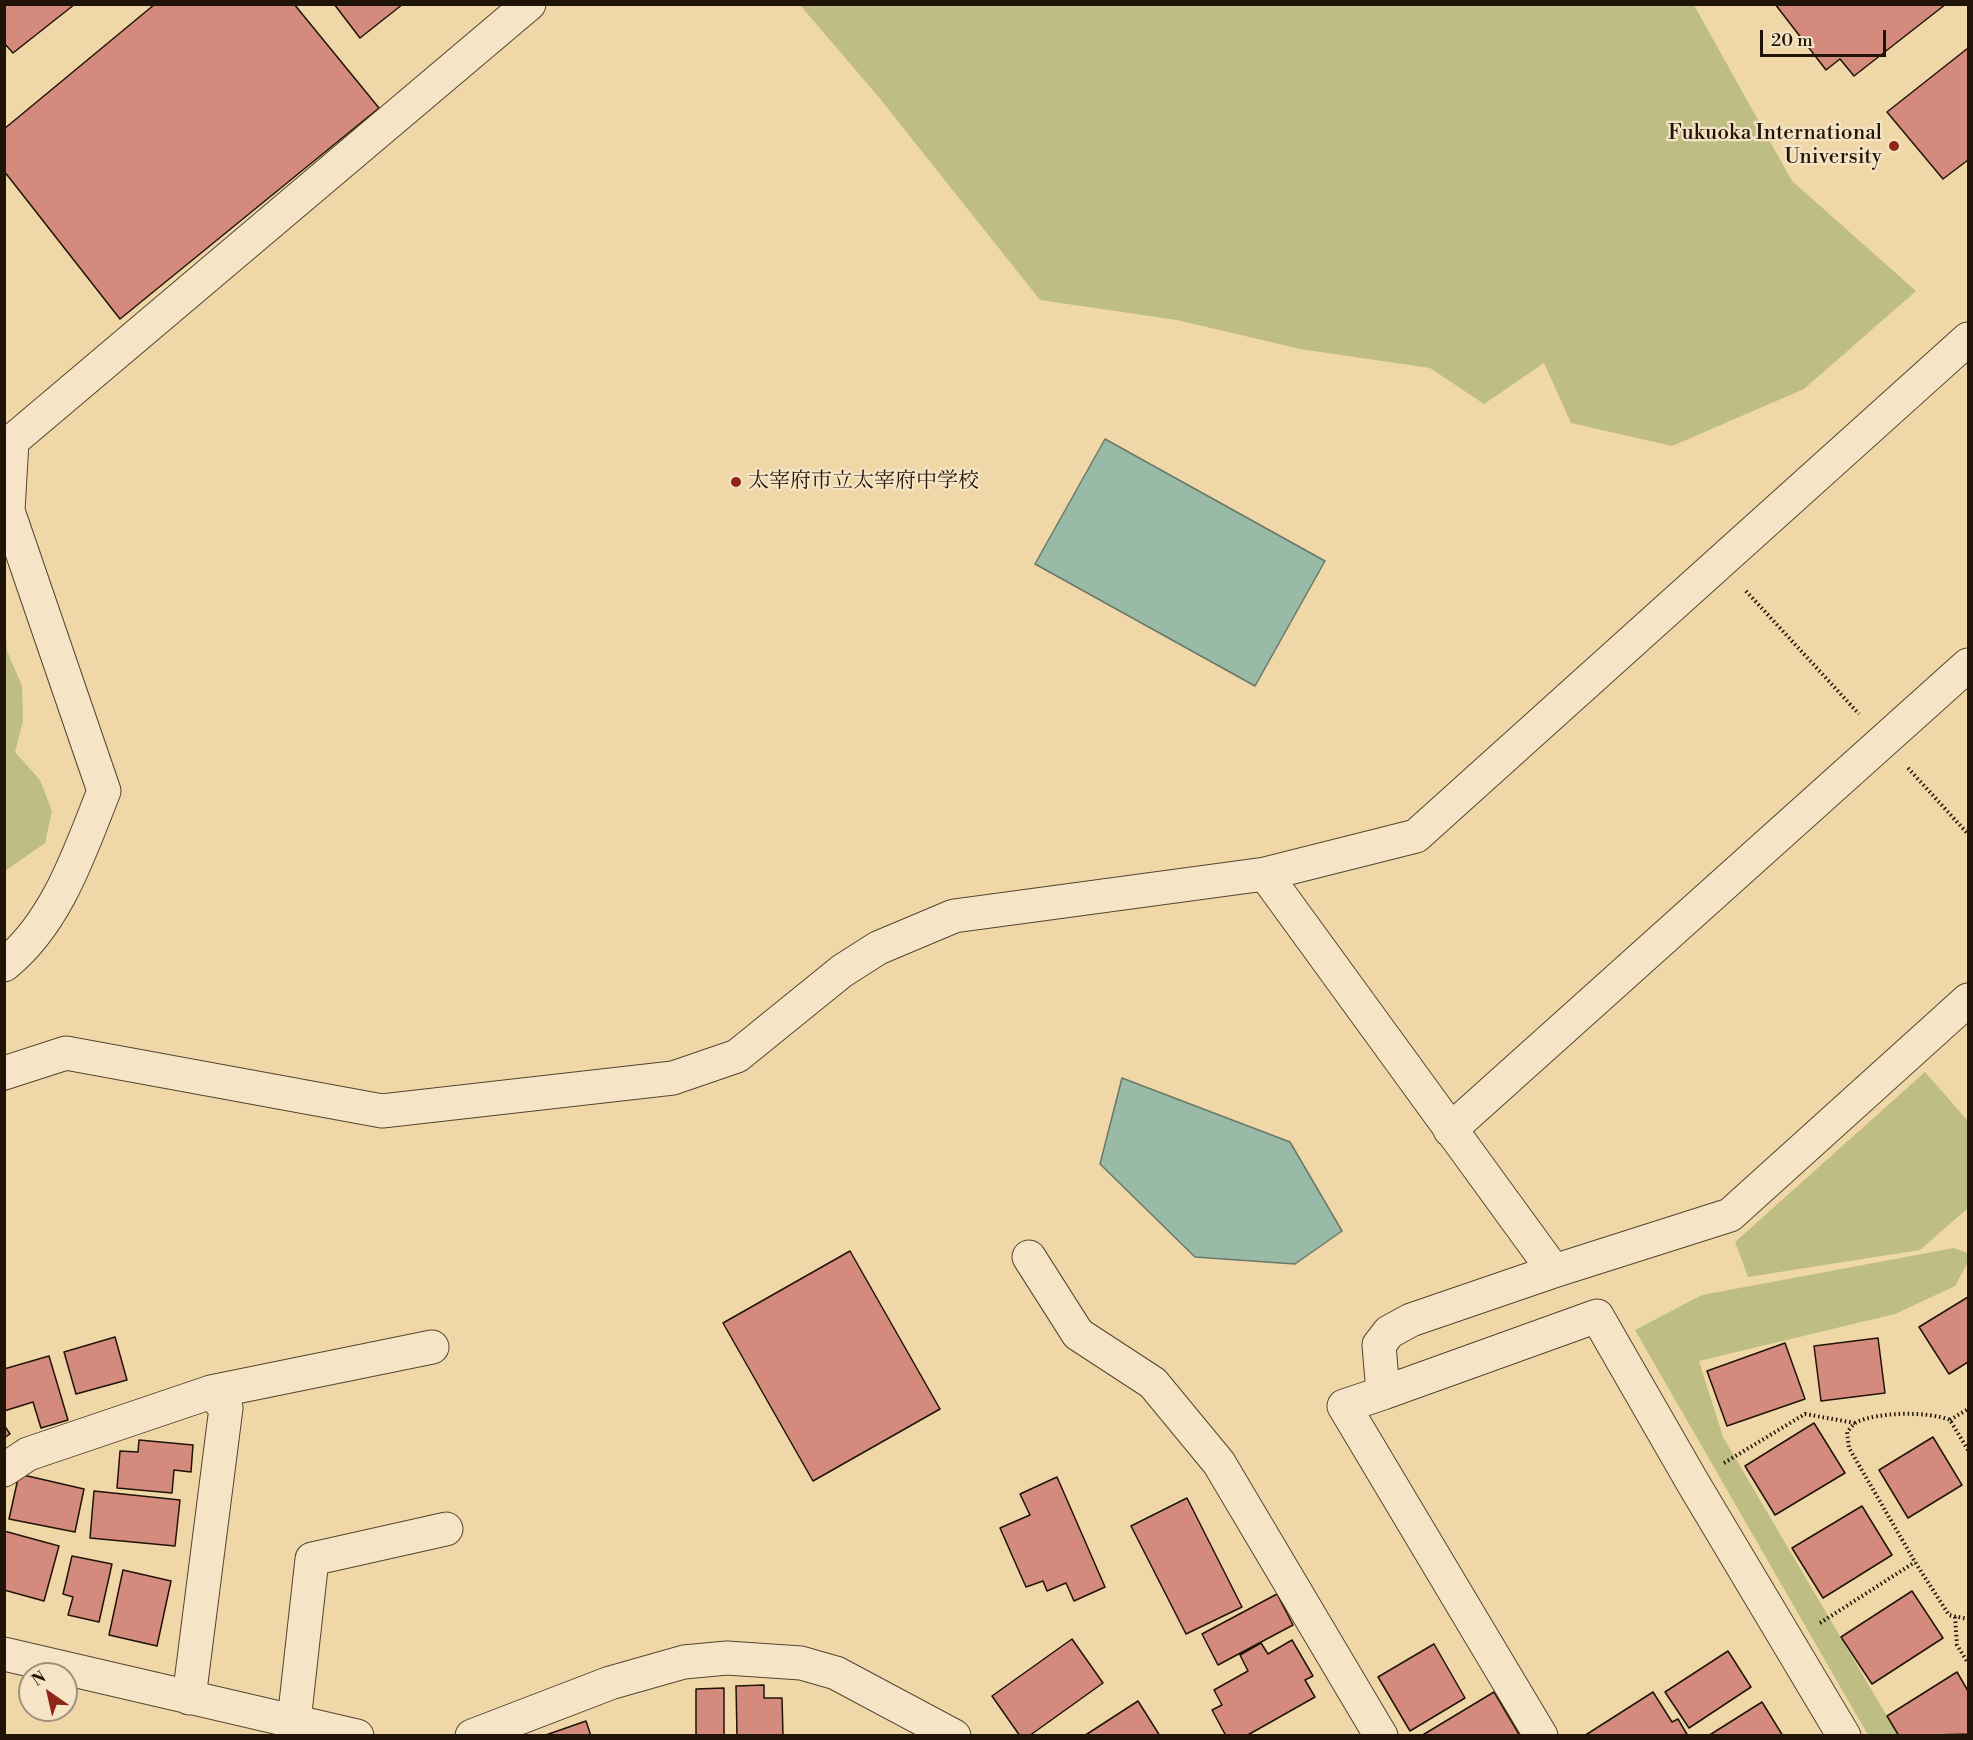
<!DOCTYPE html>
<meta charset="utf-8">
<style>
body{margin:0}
#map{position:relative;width:1973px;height:1740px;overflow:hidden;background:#f0d7a8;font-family:"Libre Bodoni",serif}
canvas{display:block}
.frame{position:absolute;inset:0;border:6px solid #1f1407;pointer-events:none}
.north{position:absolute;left:18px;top:1662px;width:60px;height:60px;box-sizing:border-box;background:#f5e5c6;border:2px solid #9f917a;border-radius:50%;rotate:326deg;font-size:16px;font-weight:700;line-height:24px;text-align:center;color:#1f1407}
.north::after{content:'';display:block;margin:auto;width:21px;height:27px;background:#8f2418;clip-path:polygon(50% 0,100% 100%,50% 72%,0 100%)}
.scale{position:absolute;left:1760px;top:30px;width:126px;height:27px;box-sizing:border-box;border:3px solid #1f1407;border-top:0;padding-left:8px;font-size:18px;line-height:21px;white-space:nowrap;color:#1f1407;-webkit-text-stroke:4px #f5e5c6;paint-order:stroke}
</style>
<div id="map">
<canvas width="1973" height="1740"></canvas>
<div class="frame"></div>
<div class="north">N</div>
<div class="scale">20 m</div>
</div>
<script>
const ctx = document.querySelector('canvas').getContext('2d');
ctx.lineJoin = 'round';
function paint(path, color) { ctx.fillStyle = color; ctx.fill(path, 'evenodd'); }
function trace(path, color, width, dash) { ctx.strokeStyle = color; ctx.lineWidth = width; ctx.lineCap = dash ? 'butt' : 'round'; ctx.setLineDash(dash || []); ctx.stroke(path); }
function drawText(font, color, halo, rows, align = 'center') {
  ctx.font = font + ' "Libre Bodoni","Noto Serif JP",serif'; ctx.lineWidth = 4.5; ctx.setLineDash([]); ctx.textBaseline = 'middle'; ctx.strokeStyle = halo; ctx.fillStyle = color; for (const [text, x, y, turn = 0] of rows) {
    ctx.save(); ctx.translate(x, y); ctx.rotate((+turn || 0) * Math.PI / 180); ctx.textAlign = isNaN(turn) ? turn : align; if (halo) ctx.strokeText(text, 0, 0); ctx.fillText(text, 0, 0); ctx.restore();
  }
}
paint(new Path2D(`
 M800 5H1694L1792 181 1916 291 1804 389 1672 446 1571 423 1544 363 1484 404 1430 368 1300 349 1177 320 1040 300 877 95Z
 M5 620 7 651 22 686 23 721 15 752 40 780 52 811 45 843 5 871Z
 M1925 1072 1968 1121V1208L1920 1250 1748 1277 1735 1242Z
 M1954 1248 1968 1253V1262L1955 1286 1895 1314 1699 1361 1723 1437 1898 1735H1868L1635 1330 1702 1295Z`), '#bebd84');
const water = new Path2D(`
 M1105 439 1325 561 1255 686 1035 564Z
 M1122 1078 1290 1142 1342 1231 1295 1264 1195 1257 1100 1164Z`);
paint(water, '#9abaa8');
trace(water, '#697868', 1.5);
const building = new Path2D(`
 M4 4H75L13 53 4 43Z
 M155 4H294L379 108 120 319 4 171V129Z
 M334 4H403L360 38Z
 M1775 4H1946L1854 76 1840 59 1826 70Z
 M1968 48V160L1943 179 1887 112Z
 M850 1251 940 1409 813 1481 723 1323Z
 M1968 1297V1362L1949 1374 1919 1327Z
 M115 1337 127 1380 76 1394 64 1352Z
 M1878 1338 1885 1393 1821 1401 1814 1346Z
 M1785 1343 1805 1399 1727 1426 1707 1371Z
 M49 1356 68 1420 41 1428 33 1402 4 1411V1369Z
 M1814 1423 1845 1473 1775 1515 1745 1466Z
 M4 1425 10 1434 4 1438Z
 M1933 1437 1962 1485 1908 1518 1879 1470Z
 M139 1440 193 1445 191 1472 174 1470 172 1493 117 1488 120 1451 138 1452Z
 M19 1474 84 1489 75 1532 9 1519Z
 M1057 1477 1105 1587 1074 1601 1066 1583 1047 1591 1043 1581 1026 1587 1000 1528 1030 1515 1020 1494Z
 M94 1491 180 1500 175 1546 90 1538Z
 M1187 1498 1242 1607 1186 1634 1131 1526Z
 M1862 1506 1892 1555 1823 1598 1792 1548Z
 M4 1531 59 1546 44 1601 4 1590Z
 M72 1556 112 1564 99 1622 68 1615 73 1597 63 1594Z
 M123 1570 171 1581 157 1646 109 1635Z
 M1912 1591 1943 1638 1872 1684 1841 1637Z
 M1277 1594 1293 1625 1218 1665 1202 1634Z
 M1072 1639 1103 1683 1029 1736H1020L992 1696Z
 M1292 1640 1313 1676 1305 1680 1315 1697 1246 1736H1226L1212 1710 1222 1705 1214 1690 1248 1671 1240 1655 1261 1643 1268 1654Z
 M1434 1644 1465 1698 1410 1731 1378 1677Z
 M1728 1651 1751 1687 1689 1728 1665 1692Z
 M1957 1672 1968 1691V1734L1899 1736 1887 1716Z
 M764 1685V1698H782L783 1736H737L736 1686Z
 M724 1688V1736H696V1689Z
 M1494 1692 1520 1736H1421Z
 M1653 1692 1672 1722 1678 1719 1688 1736H1584Z
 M1138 1701 1160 1736H1084Z
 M1762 1702 1783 1736H1708Z
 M586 1721 591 1736H543Z`);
paint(building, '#d48a7c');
trace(building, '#1f1407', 1.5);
const minor = new Path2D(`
 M1265 874 1554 1271
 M4 965C57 923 80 851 104 791L8 511 12 441 529 4
 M4 1073 66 1053 382 1111 673 1078 737 1056 842 971 878 948 954 916 1265 874 1416 836 1968 339
 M1450 1130 1968 665
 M1029 1257 1078 1334 1153 1383 1219 1463 1381 1736
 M211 1392 432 1347
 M1383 1393 1597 1316 1693 1483 1844 1736
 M4 1470 28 1454 211 1392 226 1408 189 1698
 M4 1654 357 1736
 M294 1721 312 1559 446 1529
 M472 1736 610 1683 684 1662 727 1658 801 1663 836 1673 954 1736
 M1541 1736 1344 1406 1383 1393 1379 1345 1389 1332 1411 1320 1554 1271 1730 1215 1968 1000`);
trace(minor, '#53452f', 35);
trace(new Path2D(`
 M1746 591 1859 714
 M1908 768 1968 834
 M1950 1420 1968 1409
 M1968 1450 1950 1420C1928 1411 1878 1412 1857 1422 1853 1424 1850 1429 1847 1432L1849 1448 1915 1562 1949 1615 1968 1619
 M1724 1463 1805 1414 1855 1423
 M1955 1617 1957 1645 1968 1663
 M1820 1623 1915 1562`), '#1f1407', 4, [1.5, 3]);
trace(minor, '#f5e5c6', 33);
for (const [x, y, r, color] of [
 [1894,146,6,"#8f2418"],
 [736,482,6,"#8f2418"]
]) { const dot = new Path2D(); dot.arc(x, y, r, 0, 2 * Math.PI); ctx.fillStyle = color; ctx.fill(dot); trace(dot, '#f5e5c6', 2); }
drawText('21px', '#1f1407', '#f5e5c6', [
 ["Fukuoka International",1882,134],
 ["University",1882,158],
 ["太宰府市立太宰府中学校",748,482,"left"]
], 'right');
</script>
